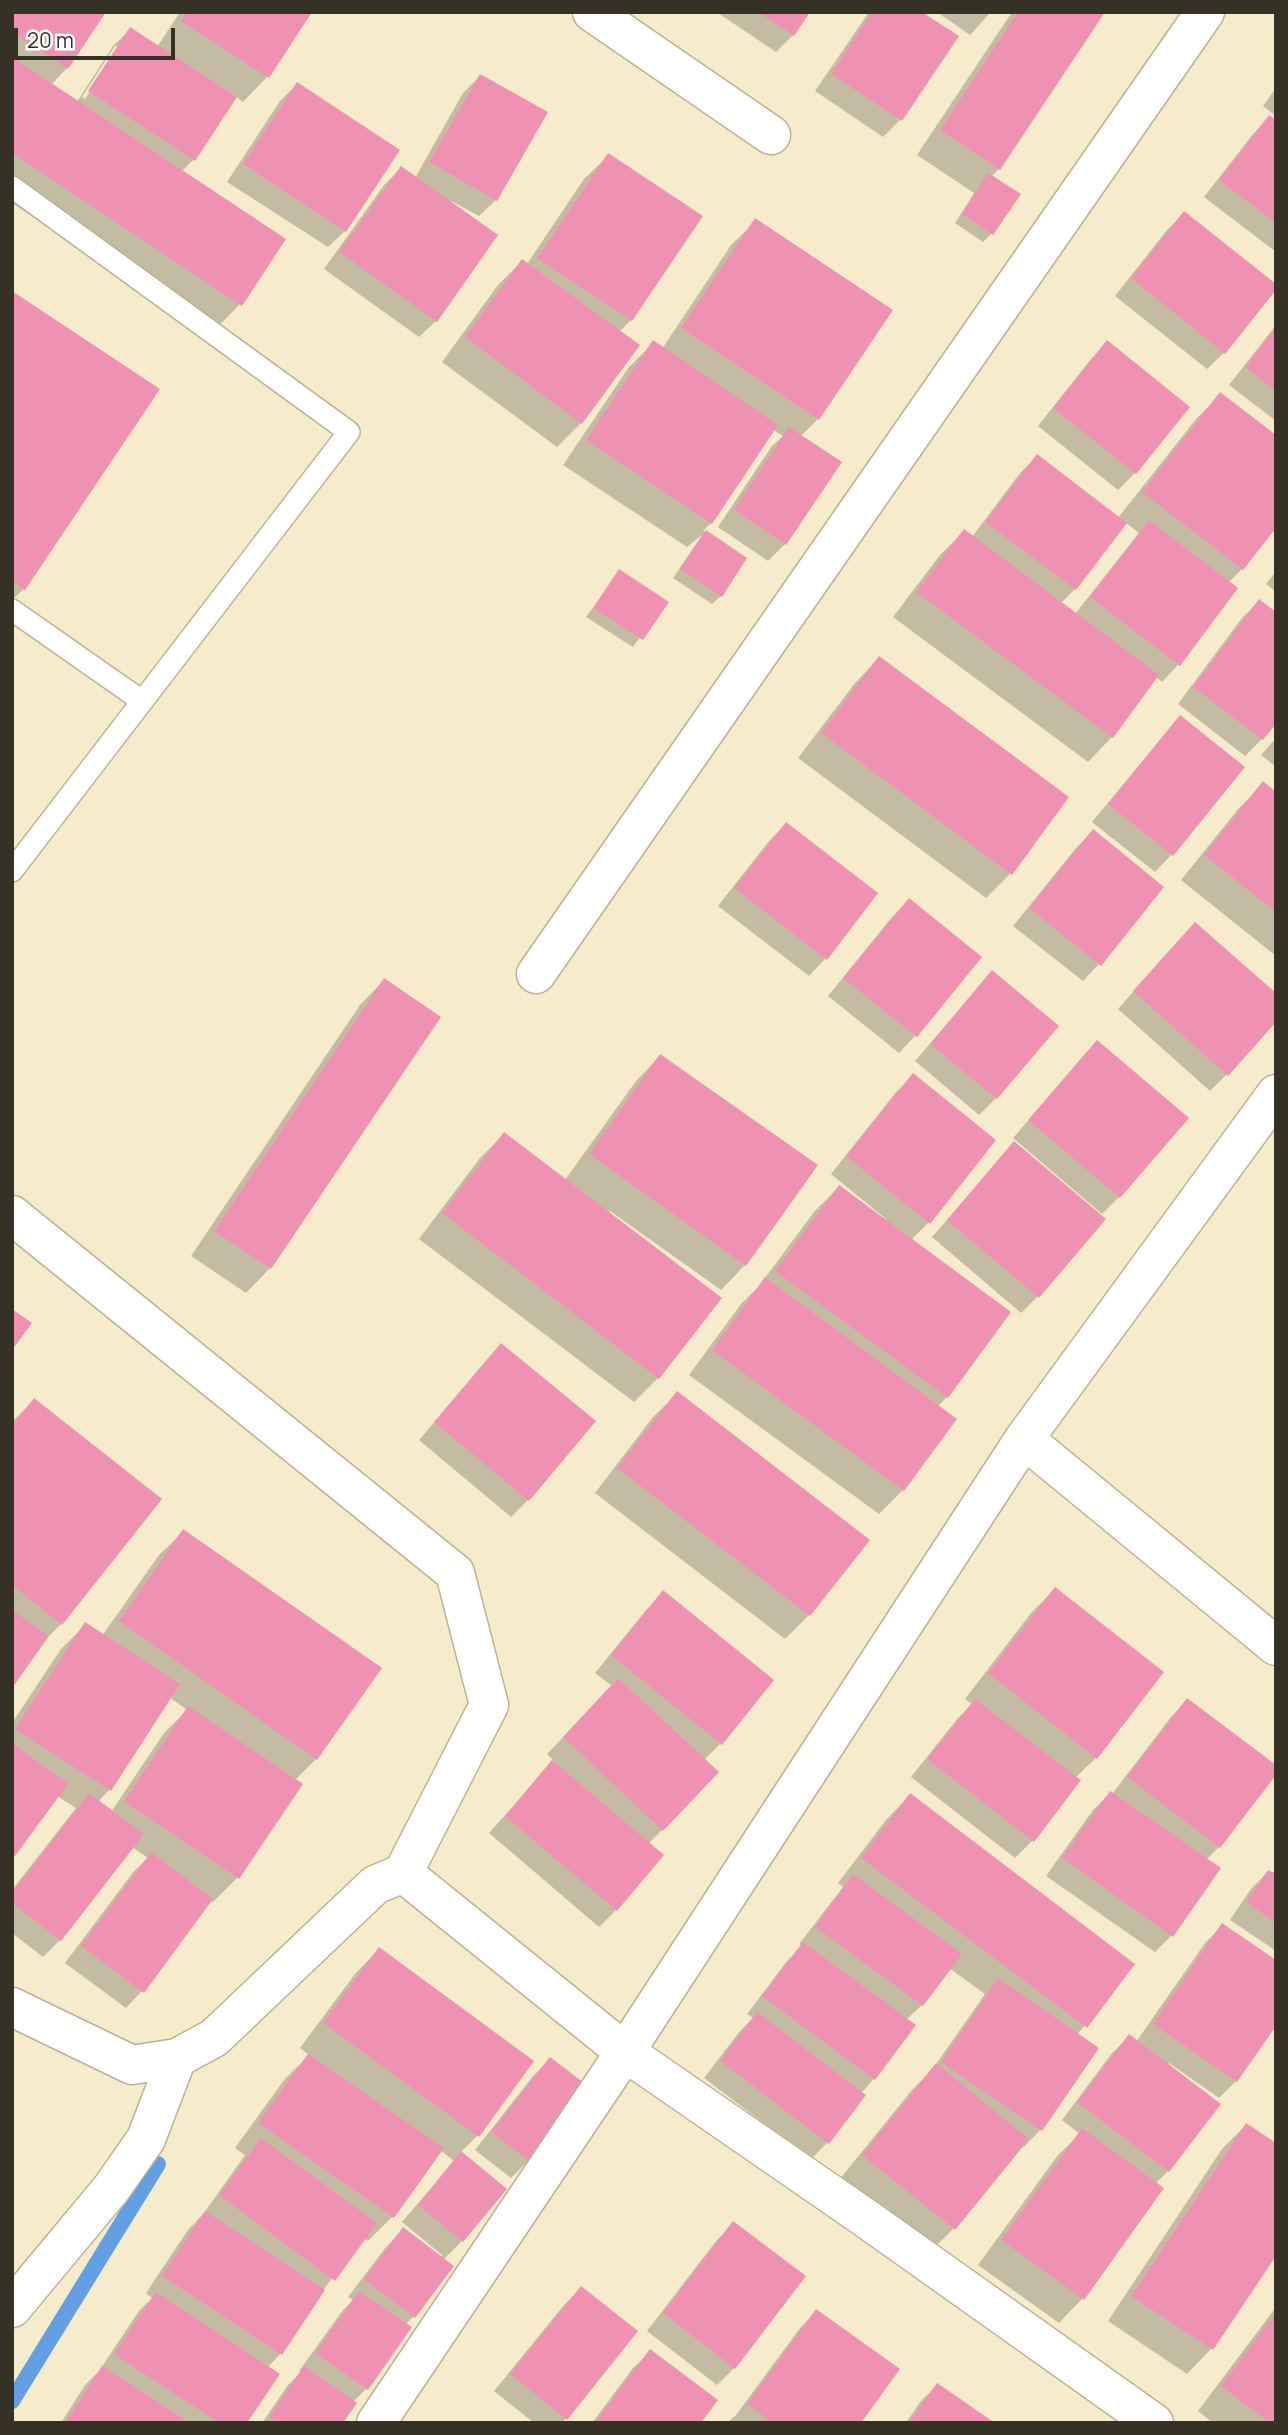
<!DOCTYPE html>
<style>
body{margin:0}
#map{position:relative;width:1288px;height:2435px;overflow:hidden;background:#f6eccb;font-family:Manrope,sans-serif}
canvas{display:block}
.frame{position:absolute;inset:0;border:14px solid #353125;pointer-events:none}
.scale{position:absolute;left:14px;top:28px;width:161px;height:32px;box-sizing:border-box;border:4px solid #353125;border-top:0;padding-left:9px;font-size:21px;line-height:24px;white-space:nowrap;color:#353125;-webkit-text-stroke:5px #fff;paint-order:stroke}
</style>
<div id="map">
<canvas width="1288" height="2435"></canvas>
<div class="frame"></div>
<div class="scale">20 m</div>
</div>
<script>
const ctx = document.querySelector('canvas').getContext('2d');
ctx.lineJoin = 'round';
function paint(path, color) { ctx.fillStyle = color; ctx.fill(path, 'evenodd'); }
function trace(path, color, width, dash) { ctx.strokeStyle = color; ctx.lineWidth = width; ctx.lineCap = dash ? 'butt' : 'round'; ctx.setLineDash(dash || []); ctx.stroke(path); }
paint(new Path2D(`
 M12 12H104L67 68 51 85 77 102 113 46 130 30 157 47 180 12H310L267 77 243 102 235 96 193 160 181 172 240 304 210 335 12 203ZM115 46H120L85 99 82 97Z
 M808 12 793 35 776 52 718 13Z
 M869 12H919L956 37 900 120 883 137 815 91Z
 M937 12H991L970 35Z
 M1012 12H1103L999 169 991 177 1018 194 991 234 983 242 955 223 974 193 917 155Z
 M480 76 496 200 479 216 451 201 450 203 436 321 419 337 324 269 384 185 401 168 415 178 463 93Z
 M297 84 345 231 328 247 227 182 280 101Z
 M1276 88V116L1263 106Z
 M1270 117 1276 122V252L1204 197 1253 134Z
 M609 155 631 320 619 332 581 423 557 447 442 362 498 285 522 261 527 264 584 179Z
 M1184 213 1224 353 1207 369 1115 296 1167 230Z
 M756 221 818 419 800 437 840 463 785 544 768 561 718 527 772 446 783 436 773 430 711 523 703 531 745 559 721 596 712 604 673 578 702 535 687 547 563 465 629 367 653 343 662 349 731 245Z
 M12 293 24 589 12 600Z
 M1276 325V421L1229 385Z
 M1108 342 1135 473 1118 490 1038 426 1091 359Z
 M1220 395 1276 525 1242 569 1229 582 1236 588 1178 665 1162 682 1156 677 1112 737 1088 762 893 617 940 555 964 531 972 537 1020 473 1037 456 1118 518 1196 419ZM1125 522 1139 533 1075 614 1061 603 1075 589Z
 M1276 571V592L1266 584Z
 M620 572 666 602 633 647 586 617Z
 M1259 601 1262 739 1245 756 1178 704 1242 618Z
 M879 658 1010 874 986 898 798 758 855 683Z
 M1181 718 1242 768 1171 855 1155 872 1092 822 1164 735Z
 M1276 738V767L1261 755Z
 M1263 784 1276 794V956L1181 880 1239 808Z
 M786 824 825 959 809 976 718 906 769 841Z
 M1093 831 1099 964 1083 981 1013 926 1076 848Z
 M909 900 980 957 915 1036 899 1053 828 996 892 917Z
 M1178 941 1227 1074 1210 1091 1118 1009Z
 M992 972 996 1098 979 1115 915 1061Z
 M384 980 270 1268 246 1293 191 1256 360 1005Z
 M1097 1042 1119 1197 1102 1214 1013 1138Z
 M660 1056 816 1166 745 1265 721 1290 610 1211 608 1213 658 1378 634 1402 419 1239 480 1158 504 1134 565 1180 636 1081Z
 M913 1076 929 1222 911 1240 947 1397 938 1406 903 1490 879 1514 689 1375 741 1304 759 1286 814 1212 839 1187 885 1221 886 1219 831 1174 896 1092Z
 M1014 1144 1038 1296 1021 1313 932 1237Z
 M501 1345 593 1421 528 1500 511 1517 419 1440Z
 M678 1393 809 1615 785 1639 595 1493 653 1417Z
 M34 1400 61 1624 42 1643 12 1685V1422Z
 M184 1531 316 1759 294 1781 300 1785 237 1878 213 1902 210 1900 142 1991 126 2008 65 1963 134 1871 148 1858 132 1847 60 1940 43 1957 12 1933V1890L76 1808 57 1796 12 1857V1723L61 1649 85 1625 102 1636 159 1555ZM169 1697 187 1710 164 1733 111 1812 98 1802 109 1790Z
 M1055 1589 1096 1758 1075 1778 1079 1781 1032 1841 1015 1858 911 1777 958 1718 972 1704 965 1699 1031 1613Z
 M664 1593 772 1681 720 1744 704 1760 662 1830 648 1844 616 1910 599 1927 489 1833 554 1761 547 1754 612 1686 595 1673 647 1609Z
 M1187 1700 1219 1847 1206 1860 1171 1936 1155 1952 1046 1876 1093 1810 1110 1793 1112 1794 1171 1717Z
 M910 1795 1133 1964 1077 2035 1096 2048 1040 2130 1024 2147 1021 2145 953 2229 929 2253 839 2180 912 2090 932 2070 985 1994 949 1968 922 2005 906 2020 874 2079 861 2093 828 2142 811 2159 704 2078 740 2031 753 2018 747 2014 787 1961 802 1946 799 1944 843 1887 838 1883 886 1820Z
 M1276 1869V1951L1230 1920 1251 1889 1268 1872 1272 1874Z
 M1222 1926 1236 2081 1219 2098 1169 2063 1167 2065 1168 2171 1155 2184 1083 2298 1059 2323 978 2265 1058 2155 1080 2134 1062 2120 1112 2053 1129 2037 1136 2042 1205 1943Z
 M379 1949 477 2136 460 2153 462 2241 443 2260 413 2317 405 2325 366 2389 353 2402 341 2423H262L288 2385 301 2372 299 2371 343 2310 353 2300 348 2297 386 2247 403 2230 440 2258 442 2255 402 2222 454 2161 440 2150 392 2217 368 2241 364 2238 324 2289 280 2354 267 2368 245 2423H61L85 2385 99 2371 139 2311 152 2298 146 2293 188 2230 204 2213 245 2155 235 2148 284 2080 309 2055 300 2048 355 1974Z
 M550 2059 585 2086 528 2161 511 2178 475 2150 533 2076Z
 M1246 2125 1276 2253 1211 2349 1187 2374 1108 2321 1222 2149Z
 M733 2224 734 2368 717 2385 647 2331 716 2241Z
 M581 2288 566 2418 562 2423H534L494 2391 564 2305Z
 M1276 2307V2423H1213L1198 2411Z
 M817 2311 859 2423H727L736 2415 800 2328Z
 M650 2352 698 2423H592L633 2368Z
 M937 2385 992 2423H906L920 2402Z`), '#0003');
trace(new Path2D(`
 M12 2401 158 2164`), '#62a0e3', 16);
paint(new Path2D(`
 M12 12H106L68 69 12 32Z
 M187 12H312L269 78 181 21Z
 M758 12H810L794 36Z
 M872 12H922L959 36 902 121 831 74Z
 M1018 12H1105L1000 170 940 130Z
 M130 27 237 97 195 161 88 91Z
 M12 57 286 239 242 306 12 153Z
 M480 74 548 112 497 201 429 162Z
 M297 82 400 150 346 232 243 164Z
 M1269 115 1276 120V223L1219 180Z
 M608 153 703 216 632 321 537 258Z
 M401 166 498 235 437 322 339 252Z
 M988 173 1021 194 993 235 962 214Z
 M1184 211 1276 284V290L1225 354 1131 278Z
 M755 218 893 310 819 420 681 328Z
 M522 259 640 345 582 424 465 337Z
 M12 291 160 389 25 590 12 581Z
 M1276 327V391L1245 367Z
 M653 340 778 425 712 524 586 440Z
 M1107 340 1190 407 1136 474 1053 408Z
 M1220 392 1276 435V528L1243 570 1142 492Z
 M789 427 842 462 786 545 734 510Z
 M1037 454 1127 523 1076 590 985 522Z
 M1149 520 1238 588 1180 666 1090 597Z
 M964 529 1159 675 1113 738 916 592Z
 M706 530 747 558 722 597 680 569Z
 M619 569 669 602 643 640 593 608Z
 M1259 599 1276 612V724L1263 740 1193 687Z
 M879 656 1069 797 1012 875 821 733Z
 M1180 715 1245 767 1173 856 1108 804Z
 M1263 781 1276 792V912L1204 855Z
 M786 822 878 893 827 960 734 888Z
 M1093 829 1164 887 1101 966 1029 908Z
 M909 898 982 957 917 1037 843 978Z
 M1195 922 1276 993V1022L1228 1076 1133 991Z
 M992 970 1059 1026 997 1099 930 1044Z
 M384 978 441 1017 271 1269 214 1231Z
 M1097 1040 1189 1118 1120 1198 1028 1120Z
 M660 1054 818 1165 746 1266 589 1154Z
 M913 1073 996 1140 930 1224 846 1156Z
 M504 1132 722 1298 659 1379 442 1213Z
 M1014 1141 1106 1219 1039 1298 947 1220Z
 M839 1185 1011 1312 948 1398 775 1271Z
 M765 1277 957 1419 904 1491 712 1350Z
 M12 1309 32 1323 12 1350Z
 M501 1343 596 1421 529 1501 434 1422Z
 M677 1391 870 1540 810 1616 617 1468Z
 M34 1398 162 1499 62 1625 12 1585V1426Z
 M183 1529 382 1668 317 1760 119 1621Z
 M1055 1587 1164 1672 1097 1759 988 1673Z
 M663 1590 774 1680 722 1745 611 1655Z
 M12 1610 49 1636 12 1688Z
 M85 1622 180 1684 111 1791 15 1729Z
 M618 1678 719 1772 663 1831 563 1737Z
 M1187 1698 1276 1765V1775L1220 1848 1127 1777Z
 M975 1699 1081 1780 1034 1842 927 1759Z
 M188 1706 303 1784 239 1879 124 1801Z
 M12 1743 68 1784 12 1860Z
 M552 1760 664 1855 617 1911 505 1816Z
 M1110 1791 1221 1868 1173 1937 1062 1858Z
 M89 1793 144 1834 61 1941 12 1903V1893Z
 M910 1793 1135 1964 1087 2028 861 1858Z
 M151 1852 213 1899 144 1993 81 1946Z
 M1268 1870 1276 1874V1923L1246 1902Z
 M853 1874 962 1954 923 2006 815 1927Z
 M1222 1923 1276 1960V2026L1237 2082 1153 2024Z
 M803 1942 916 2025 875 2080 762 1996Z
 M379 1947 534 2061 479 2137 323 2023Z
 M998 1978 1099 2048 1042 2131 941 2062Z
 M757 2012 866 2095 829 2144 720 2061Z
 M1129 2034 1221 2104 1169 2172 1077 2102Z
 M308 2054 444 2148 394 2218 258 2123Z
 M550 2057 588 2086 530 2162 491 2132Z
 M936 2063 1029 2139 955 2230 862 2155Z
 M1246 2123 1276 2143V2256L1213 2350 1131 2296Z
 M1082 2128 1164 2188 1084 2300 1001 2240Z
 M261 2138 377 2223 335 2281 219 2195Z
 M461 2151 507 2189 463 2242 418 2205Z
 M205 2211 325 2290 282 2355 162 2276Z
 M733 2221 806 2276 735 2369 663 2313Z
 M403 2227 454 2266 415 2318 364 2279Z
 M581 2286 638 2331 567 2420 510 2374Z
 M359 2291 412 2327 368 2390 315 2353Z
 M156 2292 280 2374 247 2423H219L114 2354Z
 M816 2309 900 2369 861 2423H773L747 2404Z
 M1276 2312V2423H1270L1221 2386Z
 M650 2349 718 2400 701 2423H595Z
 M102 2366 190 2423H65Z
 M304 2366 357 2403 343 2423H278L269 2417Z
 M937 2383 995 2423H909Z`), '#ee91b3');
const lane = new Path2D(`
 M12 187 349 432 12 871
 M12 610 142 701`);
const street = new Path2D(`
 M592 12 771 135
 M536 974 1205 12
 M12 1215 455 1573 489 1705 403 1873
 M1024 1439 1276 1646
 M12 2007 132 2065 177 2058 214 2038 375 1885 403 1873 625 2052 864 2217 1154 2423
 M12 2308 111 2189 146 2139 177 2058
 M376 2423 625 2052 1024 1439 1276 1094`);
trace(lane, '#bbb293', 24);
trace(street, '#bbb293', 41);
trace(lane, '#fff', 21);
trace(street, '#fff', 38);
</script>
